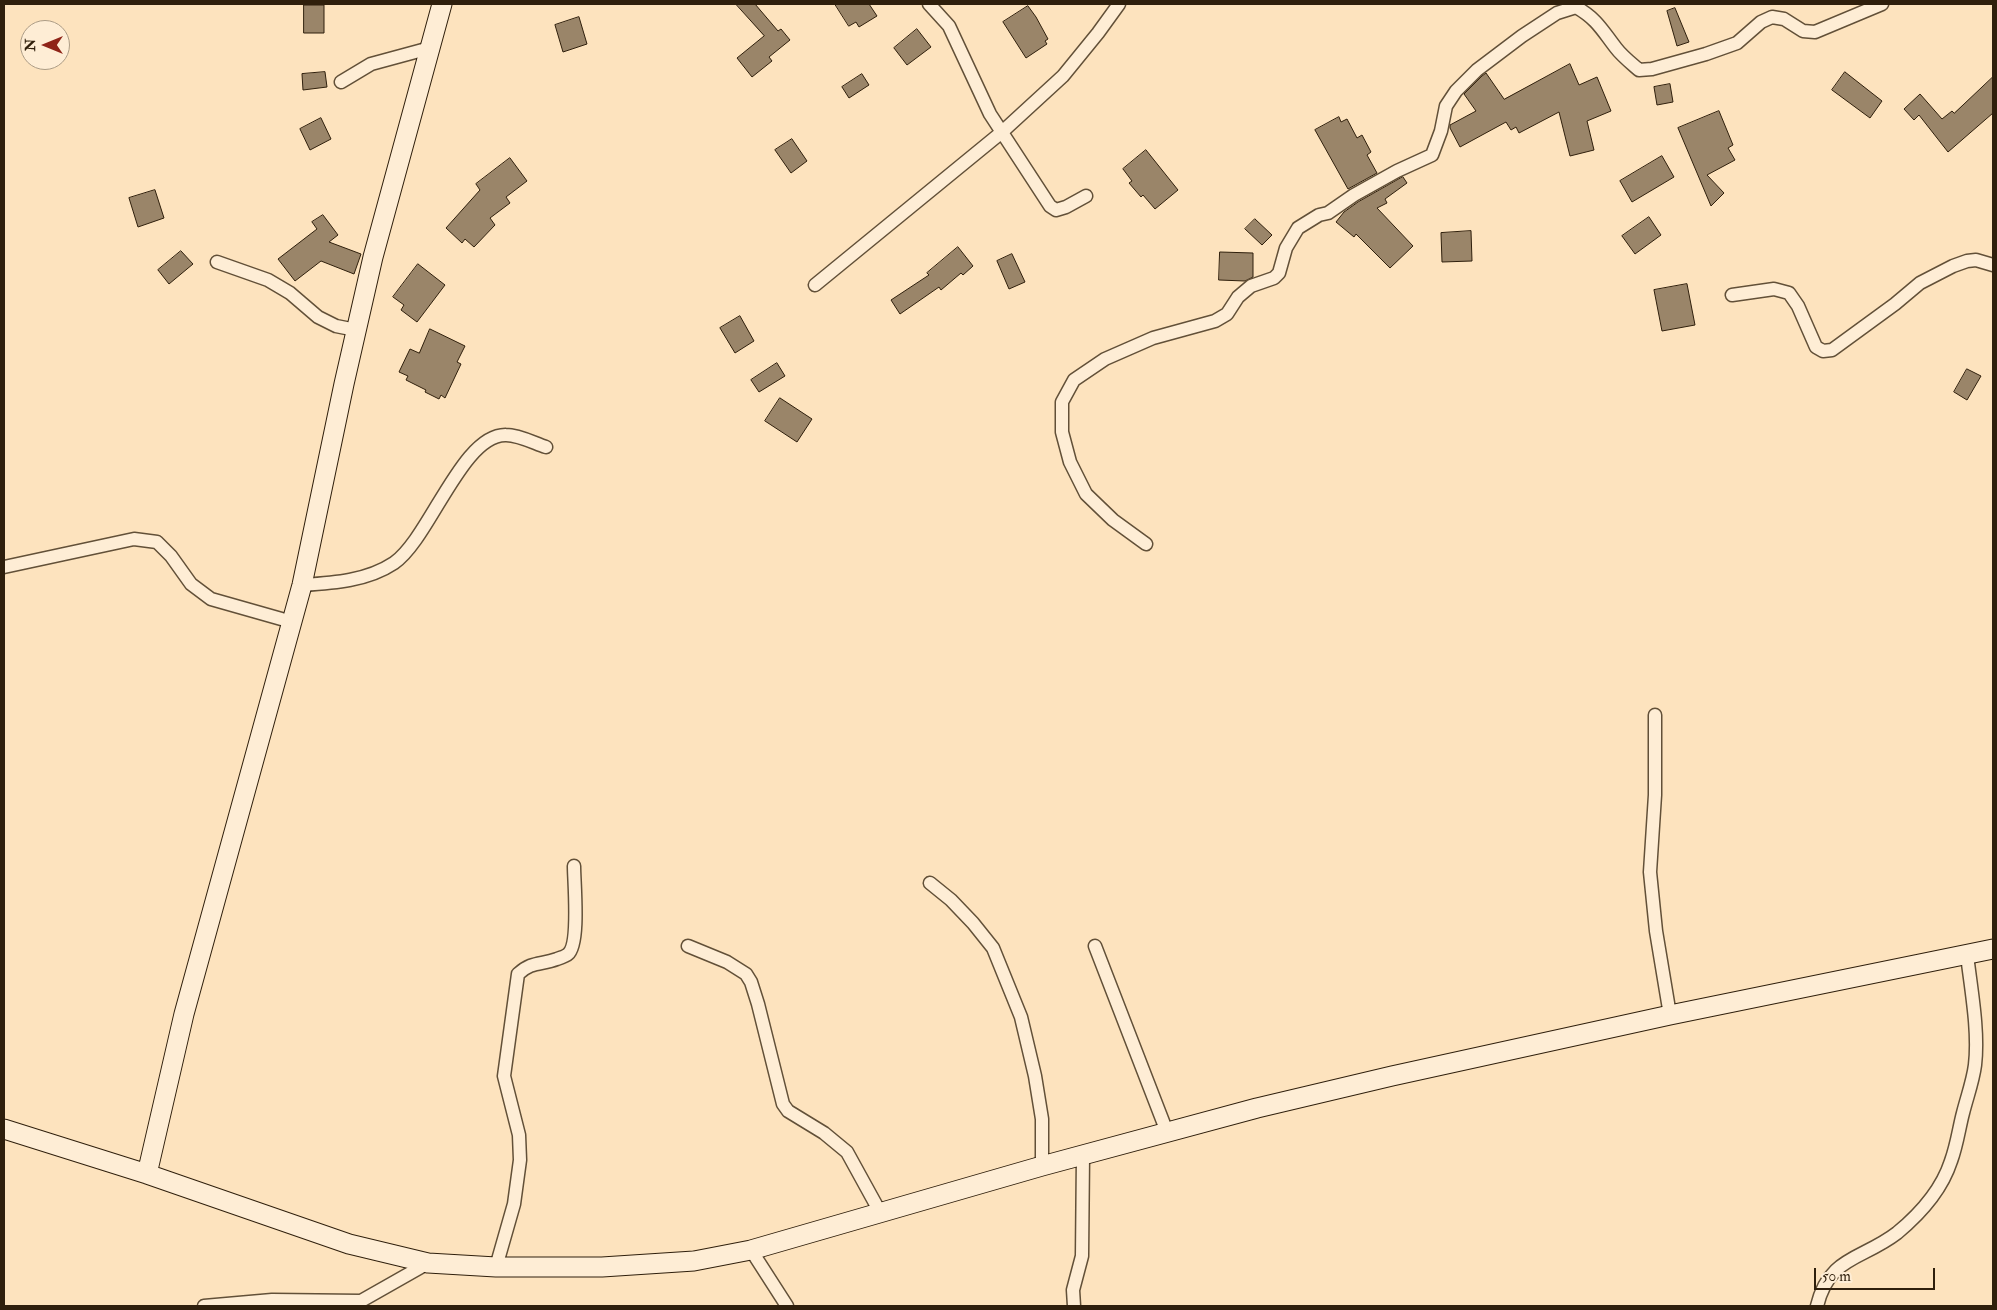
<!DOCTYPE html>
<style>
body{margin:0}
#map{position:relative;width:1997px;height:1310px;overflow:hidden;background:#fde3be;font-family:"IM FELL Double Pica",serif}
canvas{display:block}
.frame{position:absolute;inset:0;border:5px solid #2f1f0c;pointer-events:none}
.north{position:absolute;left:20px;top:20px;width:50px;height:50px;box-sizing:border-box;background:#feedd5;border:1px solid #ab9b85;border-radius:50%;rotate:270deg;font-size:14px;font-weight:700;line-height:20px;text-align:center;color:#2f1f0c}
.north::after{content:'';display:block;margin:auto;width:18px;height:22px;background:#8f2418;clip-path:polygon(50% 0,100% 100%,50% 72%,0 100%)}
.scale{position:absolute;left:1814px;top:1268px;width:121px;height:22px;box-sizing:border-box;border:2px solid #2f1f0c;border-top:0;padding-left:6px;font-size:15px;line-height:18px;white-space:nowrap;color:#2f1f0c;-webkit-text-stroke:4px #feedd5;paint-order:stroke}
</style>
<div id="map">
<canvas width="1997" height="1310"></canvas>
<div class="frame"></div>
<div class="north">N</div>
<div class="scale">50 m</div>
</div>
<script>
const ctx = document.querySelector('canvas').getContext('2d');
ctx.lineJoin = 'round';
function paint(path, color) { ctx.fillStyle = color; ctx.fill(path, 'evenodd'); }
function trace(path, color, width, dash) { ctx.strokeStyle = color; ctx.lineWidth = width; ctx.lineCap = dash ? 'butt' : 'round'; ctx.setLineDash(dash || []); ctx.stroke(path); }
const building = new Path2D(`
 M736 4H755L778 31 781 29 790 40 769 57 772 61 752 77 737 58 764 36Z
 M835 4H869L877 16 859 27 856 22 849 26Z
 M304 5H324V33H304Z
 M1028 6 1036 17 1048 39 1045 41 1047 44 1026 58 1003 22Z
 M1675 8 1689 42 1677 46 1667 11Z
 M579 17 587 44 563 52 555 25Z
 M917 29 931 47 907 65 894 48Z
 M1570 64 1579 85 1597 77 1611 111 1587 121 1594 150 1570 156 1559 112 1519 133 1516 127 1511 130 1506 122 1460 147 1450 128V125L1476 111 1464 94 1482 76 1486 73 1504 99Z
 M325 72 327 87 303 90 302 74Z
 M1845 72 1882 101 1870 118 1832 90Z
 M862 74 869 85 849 98 842 87Z
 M1993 77V113L1948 152 1919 115 1914 120 1904 109 1920 94 1942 119 1952 111 1954 113Z
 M1670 84 1673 102 1657 105 1654 87Z
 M1719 111 1733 145 1728 148 1735 160 1707 175 1724 193 1711 206 1678 128Z
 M1339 117 1341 122 1347 119 1357 138 1362 135 1371 152 1367 155 1377 173 1348 189 1315 130Z
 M321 118 331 139 310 150 300 129Z
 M792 139 807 161 791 173 775 150Z
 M1146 150 1178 190 1155 209 1143 195 1141 197 1129 183 1132 181 1123 169Z
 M1662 156 1674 177 1632 202 1620 181Z
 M510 158 527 181 506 197 510 203 490 218 495 225 474 247 465 239 462 243 446 228 480 190 476 184Z
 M1403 177 1407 183 1385 199 1387 203 1377 208 1413 246 1390 268 1356 234 1354 237 1336 222 1344 212 1358 202Z
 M155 190 164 218 138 227 129 198Z
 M323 215 338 235 329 242 361 254 354 274 321 261 295 281 278 259 317 229 312 222Z
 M1649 217 1661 235 1635 254 1622 236Z
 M1255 219 1272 235 1262 245 1245 229Z
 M1471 231 1472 261 1442 262 1441 233Z
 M958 247 973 266 963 275 961 273 941 290 939 287 900 314 891 300 929 275 927 273Z
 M181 251 193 264 169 284 158 270Z
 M1220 252 1253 253V277L1245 281 1219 280Z
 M1012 254 1025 282 1009 289 997 261Z
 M418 264 445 285 417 322 401 310 404 305 393 297Z
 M1687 284 1695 325 1662 331 1654 290Z
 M740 316 754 341 735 353 720 328Z
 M430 329 465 346 457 362 461 364 445 398 441 395 439 399 425 392 426 390 406 380 408 376 399 372 410 349 419 353Z
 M777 363 785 376 759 392 751 380Z
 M1967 369 1981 376 1967 400 1954 392Z
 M780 398 812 419 797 442 765 421Z`);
paint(building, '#9a8569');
trace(building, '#2f1f0c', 1);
const street = new Path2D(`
 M929 4 949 26 990 114 1050 206 1056 210 1066 207 1086 196
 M341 82 371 64 430 48
 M217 262 268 280 290 293 318 317 336 326 356 330
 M815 285 1002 132 1063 76 1098 33 1119 4
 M1732 295 1774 289 1789 293 1798 306 1816 347 1823 351 1832 350 1895 304 1920 283 1953 266 1967 261 1976 260 1993 265
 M1146 544 1113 520 1086 494 1070 462 1062 432V402L1074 380 1105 359 1153 338 1215 321 1227 314 1238 297 1251 286 1274 278 1279 273 1286 248 1298 228 1319 215 1328 213 1354 195 1397 171 1432 155 1441 131 1446 106 1456 91 1477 70 1522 36 1557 13 1576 7C1597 19 1602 30 1616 48 1622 56 1631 63 1639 70L1652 69 1706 54 1737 43 1761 22 1772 17 1784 19 1803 31 1815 32 1882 4
 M4 567 134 539 157 542 171 556 191 584 211 599 292 622
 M302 585C333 583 367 581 394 563 430 538 462 434 506 435 519 435 534 443 546 447
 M1655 715V795L1650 872 1656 931 1670 1015
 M930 883 951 900 973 923 993 948 1021 1017 1035 1076 1042 1119V1166
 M688 946 727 962 746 974 751 982 758 1004 783 1104 788 1111 824 1133 847 1152 880 1212
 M1095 946 1167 1132
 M751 1250 787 1306
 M496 1267 514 1204 520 1160 519 1135 504 1076 518 974C532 961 541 965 557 959 560 958 566 956 568 954 580 944 574 883 574 866
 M204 1306 272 1300 361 1301
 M356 1306 361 1301 428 1263
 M1074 1306 1073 1290 1082 1256 1083 1155
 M1817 1306C1829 1256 1862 1260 1897 1233 1920 1214 1942 1189 1951 1161 1957 1145 1959 1128 1963 1113 1967 1097 1973 1081 1975 1065 1979 1031 1971 989 1967 955`);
const secondary = new Path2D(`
 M4 1129 147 1174 349 1244 428 1263 496 1267H602L694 1261 751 1250 1042 1166 1257 1108 1392 1076 1670 1015 1993 949
 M147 1174 184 1014 302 585 344 384 373 257 442 4`);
trace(street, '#625038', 15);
trace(secondary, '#2f1f0c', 21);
trace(street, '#feedd5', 12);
trace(secondary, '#feedd5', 19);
</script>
